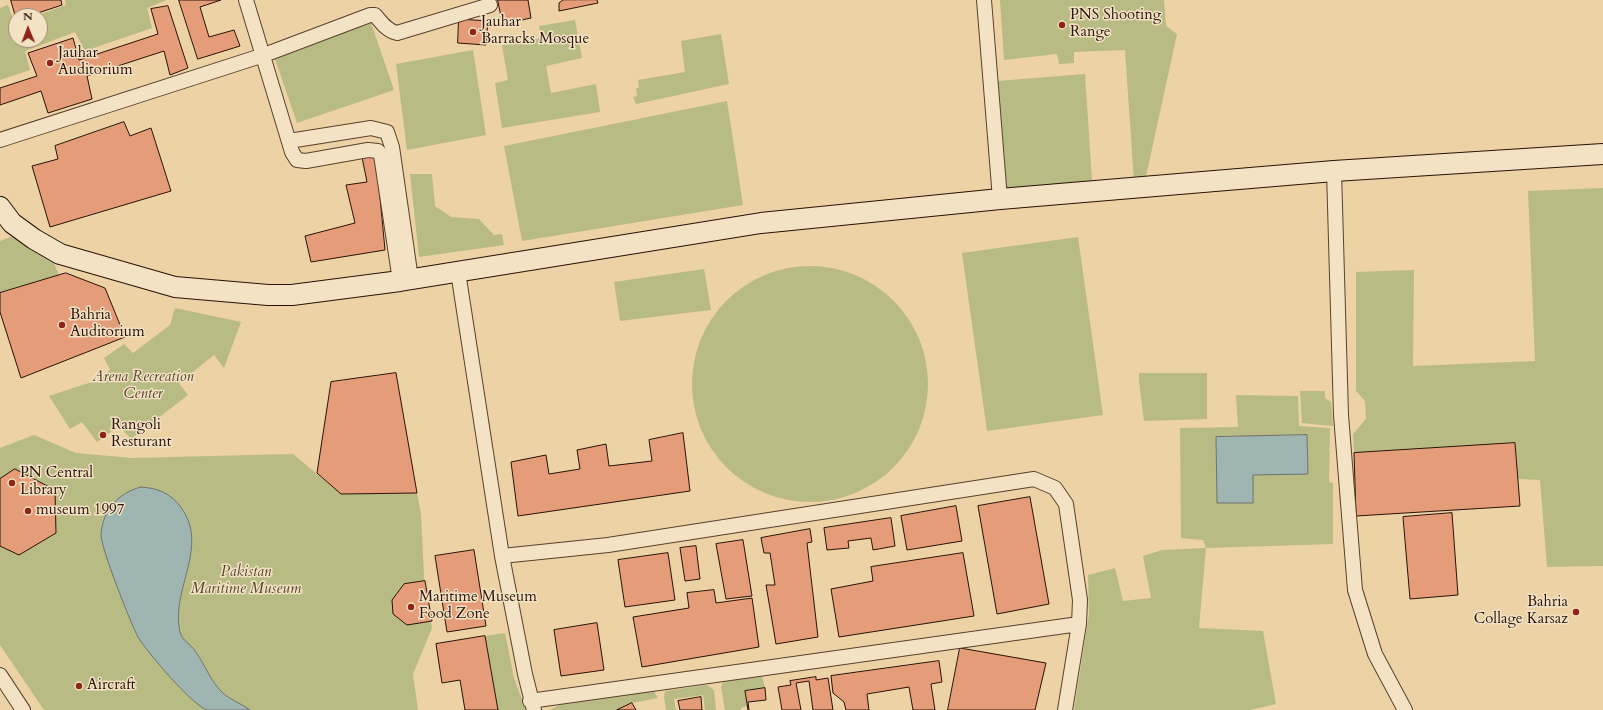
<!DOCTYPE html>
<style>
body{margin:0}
#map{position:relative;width:1603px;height:710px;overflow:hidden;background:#ecd2a4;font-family:Cardo,serif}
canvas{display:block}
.north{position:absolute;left:8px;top:8px;width:40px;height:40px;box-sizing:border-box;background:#f3e2c4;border:1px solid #a38e78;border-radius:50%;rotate:359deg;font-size:11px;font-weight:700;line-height:16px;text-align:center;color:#2a1107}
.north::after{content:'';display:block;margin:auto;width:14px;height:18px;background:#8f2418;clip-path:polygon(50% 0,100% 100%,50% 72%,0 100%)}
</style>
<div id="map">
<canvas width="1603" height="710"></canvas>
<div class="north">N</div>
</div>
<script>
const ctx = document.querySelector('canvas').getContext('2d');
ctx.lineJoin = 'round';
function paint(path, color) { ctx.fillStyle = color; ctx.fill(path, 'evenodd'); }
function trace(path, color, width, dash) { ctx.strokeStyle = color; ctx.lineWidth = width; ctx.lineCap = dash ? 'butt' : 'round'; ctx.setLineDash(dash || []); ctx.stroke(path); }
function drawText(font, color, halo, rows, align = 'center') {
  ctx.font = font + ' Cardo,serif'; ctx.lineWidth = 3; ctx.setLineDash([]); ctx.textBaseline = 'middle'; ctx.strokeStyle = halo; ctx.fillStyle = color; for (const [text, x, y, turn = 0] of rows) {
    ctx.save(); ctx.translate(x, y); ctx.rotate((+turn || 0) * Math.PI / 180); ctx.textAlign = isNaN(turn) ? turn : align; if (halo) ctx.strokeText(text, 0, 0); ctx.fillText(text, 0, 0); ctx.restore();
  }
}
paint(new Path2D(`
 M65 0H167L147 8 152 28 85 51 75 32 25 51 30 70 0 80V8L8 5 14 23H16V40H40V16H36L66 5Z
 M1000 0H1164L1166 26 1177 34 1145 181H1134L1125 50 1074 52V63L1059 64 1057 54 1004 60Z
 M575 20 582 58 546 66 551 93 596 84 600 112 502 128 495 83 508 80 502 45 541 38 539 26Z
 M371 23 394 90 297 123 274 56Z
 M721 34 729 84 636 104 633 97 637 96 636 88H639L638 80 685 72 681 41Z
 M473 50 486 135 407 150 396 64Z
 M1085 74 1092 181 1005 188 998 81Z
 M727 101 743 205 522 241 504 146Z
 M410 174H432L435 206 451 217 479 219 494 235 502 234 504 245 419 257Z
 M1603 188V566L1547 567 1540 480 1518 479 1515 443 1354 453 1353 434 1366 419 1365 401 1356 391V272L1414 270 1413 366 1535 361 1528 191Z
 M13 236 51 256 59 275 0 293V241Z
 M1078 237 1103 415 987 431 962 253Z
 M692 384a118 118 0 1 1 236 0a118 118 0 1 1-236 0Z
 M704 269 711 310 620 321 614 282Z
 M175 308 241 322 224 368 214 355 179 383 188 395 131 439 119 426 97 442 82 422 70 429 49 396 98 380 110 370 104 358 124 344 133 353 170 325Z
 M1139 373H1207V419L1144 421 1139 382Z
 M1300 391H1325V398L1331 402 1333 426 1302 423Z
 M1236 395 1298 396 1299 426 1330 428 1329 482 1333 483V544L1206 548 1199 628 1263 631 1276 704 1250 710H1074L1089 614 1088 575 1115 568 1123 601 1151 598 1143 556 1162 550 1206 548 1203 540 1181 538 1180 428 1238 427Z
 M34 435 76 453 131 458 293 454 341 494 417 493 421 514 424 577 432 628 413 674 418 710H44L0 645V448Z
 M505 633 514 678 526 710H498L485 636Z
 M762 676 765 688 745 691 747 706 741 708V710H725L721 687 723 682Z
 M707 685 714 690 716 710H705L703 695 674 699 676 710H666L664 697 665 691Z
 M653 690 658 698 632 703 617 710H550L559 705Z`), '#b9bb84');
const water = new Path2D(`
 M1307 435 1308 474 1253 475V503H1217L1216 437Z
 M141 487C157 488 170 493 180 506 211 546 170 589 180 632 182 641 191 644 195 651 205 664 211 683 224 694 231 700 242 704 250 710 241 710 215 710 207 710 192 705 147 652 138 637 131 624 100 546 101 534 103 510 118 493 141 487Z`);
paint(water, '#9eb5b2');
trace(water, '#70736e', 1);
const building = new Path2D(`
 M11 0H61L62 5 29 16H16V18Z
 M179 0H221L200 7 209 37 234 30 240 46 198 59Z
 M498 0H528L531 18 503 24Z
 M597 0 598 3 559 11V3L563 0Z
 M168 6 188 68 170 75 164 51 87 76 92 99 48 113 41 91 0 105V88L37 76 28 53 73 38 79 60 158 34 151 9Z
 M459 19 488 21 486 45 458 43Z
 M124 122 130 136 151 128 171 191 50 227 32 166 58 159 55 146Z
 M376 155 385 250 311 262 305 236 355 223 346 185 367 182 362 157Z
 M66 273 105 288 125 337 21 378 0 312V293Z
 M396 373 417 493 341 494 317 473 331 382Z
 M683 433 690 491 518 516 511 462 546 455 549 474 580 469 577 450 606 444 609 466 652 461 649 440Z
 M1515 443 1520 506 1356 516 1354 453Z
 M15 469 55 490 56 533 19 555 0 546V479Z
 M1030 497 1049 604 997 614 978 506Z
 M956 506 962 541 907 550 901 516Z
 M1452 513 1458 595 1410 599 1403 517Z
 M891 518 895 546 873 550 871 538 848 541 849 548 827 550 824 528Z
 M810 529 812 542 807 543 818 637 776 644 766 585H775L770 553H764L761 538Z
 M743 540 752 596 726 599 716 544Z
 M696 546 700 579 685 581 680 548Z
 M474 550 486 626 447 632 435 556Z
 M668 553 675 600 625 607 618 560Z
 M963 553 974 616 839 637 831 589 873 581 871 567Z
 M425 581 432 621 407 625 393 614 392 600 404 584Z
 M714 590 716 603 752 598 759 647 642 667 633 617 689 608 687 593Z
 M597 623 604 670 561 676 554 630Z
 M485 636 498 710H465L460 680 442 683 436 644Z
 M960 648 1046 663 1035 710H948Z
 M939 661 942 682 931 684 935 710H913L909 687 867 694 869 710H846L844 702 833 693 831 676Z
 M816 677V680L828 678 833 710H813L809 681 796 683 801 710H782L778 687 791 685 790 681Z
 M765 688 766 700 748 702 749 710H748L745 691Z
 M701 697 702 710H680L678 701Z
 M632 703 636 710H617Z`);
paint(building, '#e59d79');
trace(building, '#2a1107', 1);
const street = new Path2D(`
 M246 0 292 152 297 160 306 161 368 150 378 151 381 155 400 281
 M984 0 1000 199
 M0 140 264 55 370 15H375C381 22 387 31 397 33L490 5
 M289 141 371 128 387 132 392 147 411 279
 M1334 171 1341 415 1355 590 1375 654 1405 710
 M458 272 502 556 525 674 534 710
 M502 556 608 545 1034 479 1055 488 1066 504 1080 600 1079 624 1065 710
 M0 675 23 710
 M530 701 1079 624`);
const secondary = new Path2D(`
 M0 207 12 223 34 239 60 254 175 287 268 295H292L400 281 761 223 1000 199 1334 171 1603 154`);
trace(street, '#5a412e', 16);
trace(secondary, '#2a1107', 22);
trace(street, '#f3e2c4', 14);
trace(secondary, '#f3e2c4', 20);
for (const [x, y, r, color] of [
 [1062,25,4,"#8f2418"],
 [473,32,4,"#8f2418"],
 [50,63,4,"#8f2418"],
 [62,325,4,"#8f2418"],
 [103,435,4,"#8f2418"],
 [12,483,4,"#8f2418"],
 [28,511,4,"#8f2418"],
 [411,607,4,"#8f2418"],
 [1576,612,4,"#8f2418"],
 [79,686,4,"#8f2418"]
]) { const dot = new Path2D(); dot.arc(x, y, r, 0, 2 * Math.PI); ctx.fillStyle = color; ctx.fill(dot); trace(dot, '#f3e2c4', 1.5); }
drawText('15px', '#2a1107', '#f3e2c4', [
 ["PNS Shooting",1070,16],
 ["Range",1070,33],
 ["Jauhar",481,23],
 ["Barracks Mosque",481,40],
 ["Jauhar",58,54],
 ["Auditorium",58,71],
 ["Bahria",70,316],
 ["Auditorium",70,333],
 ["Rangoli",111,426],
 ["Resturant",111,443],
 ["PN Central",20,474],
 ["Library",20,491],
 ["museum 1997",36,511],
 ["Maritime Museum",419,598],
 ["Food Zone",419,615],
 ["Bahria",1568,603,"right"],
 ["Collage Karsaz",1568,620,"right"],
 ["Aircraft",87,686]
], 'left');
drawText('italic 15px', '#55442c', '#f3e2c4', [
 ["Arena Recreation",143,378],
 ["Center",143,395],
 ["Pakistan",246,573],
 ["Maritime Museum",246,590]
]);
</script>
